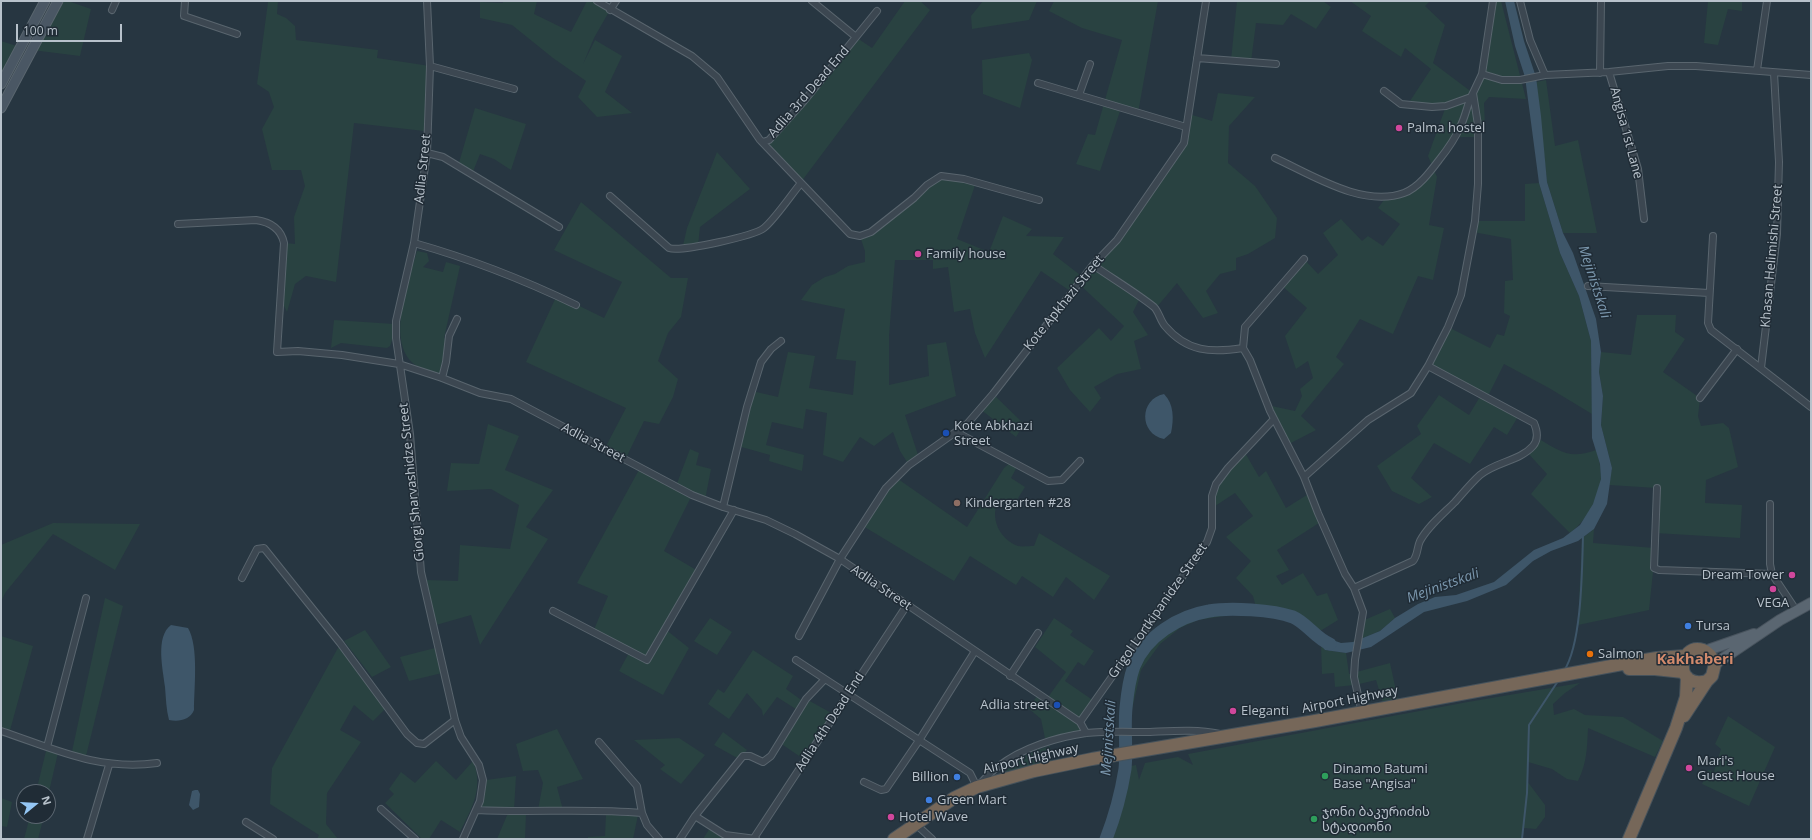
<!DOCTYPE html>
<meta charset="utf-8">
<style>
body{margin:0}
#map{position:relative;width:1812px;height:840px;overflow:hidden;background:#273641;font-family:"Open Sans",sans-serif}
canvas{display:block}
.frame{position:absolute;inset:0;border:2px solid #b8c2cb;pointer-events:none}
.north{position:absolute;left:16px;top:784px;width:40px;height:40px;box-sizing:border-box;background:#202c36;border:1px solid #5d6872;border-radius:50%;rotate:72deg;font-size:11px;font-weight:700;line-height:16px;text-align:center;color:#b8c2cb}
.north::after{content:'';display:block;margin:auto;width:14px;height:18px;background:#94c6f4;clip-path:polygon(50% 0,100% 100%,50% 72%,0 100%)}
.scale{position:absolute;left:16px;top:24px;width:106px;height:18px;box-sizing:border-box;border:2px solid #b8c2cb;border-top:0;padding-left:5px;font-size:12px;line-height:14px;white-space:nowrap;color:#b8c2cb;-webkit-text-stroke:3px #202c36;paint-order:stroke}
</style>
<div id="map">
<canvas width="1812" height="840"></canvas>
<div class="frame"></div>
<div class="north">N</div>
<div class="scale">100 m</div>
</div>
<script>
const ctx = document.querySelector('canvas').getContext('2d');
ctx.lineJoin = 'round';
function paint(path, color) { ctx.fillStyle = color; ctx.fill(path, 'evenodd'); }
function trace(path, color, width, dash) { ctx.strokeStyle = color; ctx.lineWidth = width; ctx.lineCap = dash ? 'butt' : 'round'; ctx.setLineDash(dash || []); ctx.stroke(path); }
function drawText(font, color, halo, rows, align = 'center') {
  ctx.font = font + ' "Open Sans","Noto Sans Georgian",sans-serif'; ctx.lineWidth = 3; ctx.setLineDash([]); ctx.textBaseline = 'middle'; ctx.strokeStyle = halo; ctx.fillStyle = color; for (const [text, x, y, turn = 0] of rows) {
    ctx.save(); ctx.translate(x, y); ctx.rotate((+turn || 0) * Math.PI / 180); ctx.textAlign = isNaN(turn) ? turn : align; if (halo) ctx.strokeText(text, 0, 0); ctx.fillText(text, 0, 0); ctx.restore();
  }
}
paint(new Path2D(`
 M58 1H68L91 9 80 56 32 50Z
 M267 1H278L277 14 286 18 295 26 296 40 378 50 377 58 430 66 424 131 354 123 336 282 306 276 295 284 287 312 283 304 286 243 295 244 294 217 305 186 301 170H272L262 129 274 107 269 92 257 84 268 2Z
 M503 1H537L534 14 571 32 587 1H597L610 10 594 38 583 64 595 40 622 56 605 92 632 113 597 117 578 97 586 81 553 58 512 25 480 18V2L503 3Z
 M905 1H920L930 10 801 182 763 141 769 140 857 38 872 48Z
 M983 1H1037L1029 20 972 29 971 16Z
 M1054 1H1158L1138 113 1121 108 1100 171 1076 164 1088 134 1095 135 1122 40 1082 28 1049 11Z
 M1237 1H1323L1331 7 1316 29 1291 14 1283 25 1256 23 1251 62 1231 60Z
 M1350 1H1430L1425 6 1445 25 1433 63 1473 93 1482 74 1493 1H1501L1526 99 1489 97 1484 103 1485 125H1478V137H1455L1433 168 1437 177 1429 225 1444 228 1433 280 1418 276 1393 334 1360 319 1336 357 1344 364 1301 416 1316 430 1287 445 1267 405 1295 411 1302 396 1300 389 1313 378 1308 361 1296 369 1285 336 1307 308 1281 285 1304 259 1318 274 1338 255 1323 233 1341 219 1362 241 1368 236 1383 246 1400 224 1378 208 1387 196 1404 193 1433 168 1428 156 1446 106 1408 104 1431 69 1405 48 1401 57 1362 31 1371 16Z
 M1708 1H1742V11L1728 9 1718 45 1704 43Z
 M1 41 20 47 1 84Z
 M1029 53 1032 60 1020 108 983 94 982 60Z
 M1546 80 1555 146 1578 140 1597 233H1563L1547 182 1536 82Z
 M1218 93 1255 97 1229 126 1228 163 1255 186 1277 218 1275 238 1248 254 1236 258V270L1220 274 1206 291 1218 313 1203 318 1177 283 1156 308 1140 298 1133 312 1148 335 1134 341 1141 369 1117 374 1094 387 1101 398 1090 412 1070 390 1057 368 1099 328 1111 341 1124 326 1079 284 1073 293 1041 271 985 358 975 333 970 309 954 312 948 267 933 269V260H895L889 336V385L929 376 927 345 946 342 956 396 905 415 919 458 909 465 900 451 893 432 874 446 860 437 843 462 823 455 827 413 806 409 803 429 772 422 766 445 804 455 802 471 769 461 770 455 738 446 752 391 778 397 788 352 815 356 809 388 853 395 856 361 836 359 845 309 801 300 812 285 825 277 835 274 848 266 865 262V251L860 236 871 232 941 176 976 182 957 239 989 252 1003 216 1032 229 1026 236 1064 237 1053 254 1084 278 1117 240 1184 143 1189 114 1212 121Z
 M475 108 526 124 511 170 494 159 480 154 472 174 458 166Z
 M717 152 750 189 700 227 698 246 682 250 687 228Z
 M1539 183 1560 253 1579 296 1591 341 1592 414 1549 388 1504 364 1487 398 1519 415 1507 435 1494 427 1470 464 1434 443 1411 478 1432 497 1419 504 1392 491 1377 466 1421 434 1417 426 1439 395 1469 415 1481 395 1428 366 1448 327 1490 348 1497 334 1504 336 1510 316 1504 313 1505 281 1513 280 1511 239 1473 232 1475 221H1525V184Z
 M581 202 671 278H688L681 317 668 333 658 361 678 379 673 397 659 424 644 421 625 460 604 450 626 408 526 362 557 295 604 318 622 282 554 250Z
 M417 251 427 253 429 261 423 267 443 272 446 262 460 266 444 338 447 339 440 373C375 368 407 288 417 251Z
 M1637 315H1676L1675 332 1685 339 1663 372 1700 398 1698 416 1701 426 1723 423 1729 428 1738 467 1706 480 1705 503 1742 505 1740 538 1655 533 1657 488 1609 485 1612 468 1601 425 1603 396 1599 372 1601 352 1631 355Z
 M334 320 394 324V334L390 346 387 348 341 343 331 348Z
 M993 394 1024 424 1016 437 980 409Z
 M488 424 519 436 505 470 553 490 526 527 548 539 480 645 471 615 436 625 425 580 458 581 460 545 510 549 519 505 491 489 447 491 451 463 479 464Z
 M1537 438C1561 451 1568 460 1596 450 1599 459 1601 468 1601 478 1599 499 1586 521 1570 533L1531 494 1547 474 1526 451Z
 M690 449 699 453 696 465 711 469 705 500 692 495 664 551 698 571 665 629 689 648 663 695 619 671 630 651 593 632 608 596 577 583 640 468 676 486Z
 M1244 451 1259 477 1266 471 1286 508 1310 493 1322 521 1277 550 1289 570 1276 576 1282 585 1303 573 1317 596 1327 593 1338 620 1312 636 1295 618 1276 613 1257 611 1198 620 1180 628 1160 644 1141 670 1131 714 1125 725C1126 706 1128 686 1134 668 1144 634 1190 609 1223 609 1235 608 1246 610 1257 611L1253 596 1236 578 1251 561 1226 537 1253 516 1235 493 1212 508 1216 484Z
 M1011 462 1018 465 1011 478 1025 487 1012 508 999 499C989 517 999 539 1018 546 1022 547 1029 546 1034 546L1039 533 1110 576 1094 600 1066 577 1053 597 1022 576 1016 585 970 556 954 581 863 526 883 497 898 479 967 527 1004 468Z
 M53 523 140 524 115 570 53 534 5 593 1 602V545Z
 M1594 529 1593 543 1654 548 1653 572 1649 610 1578 625 1582 538Z
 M105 598 123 606 85 760 71 756Z
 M1390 609 1395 618 1380 631 1353 642 1360 631 1362 621Z
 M710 618 732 632 717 655 694 641Z
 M1054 618 1073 631 1070 635 1094 651 1084 666 1078 662 1065 681 1094 701 1080 722 1086 733 1046 743 1041 719 1028 708 1038 695 1046 700 1066 672 1035 647Z
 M365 630 391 667 372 677 344 641Z
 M1 636 33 646 9 734 1 731Z
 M1321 645 1325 650 1346 653 1349 674 1390 663 1398 700 1383 703 1376 680 1355 685 1335 687 1334 673 1322 674Z
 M339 646 385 709 373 721 354 705 340 730 361 742 327 793 326 824 338 839H317L319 835 270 804 272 768Z
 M435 648 442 673 409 681 400 657Z
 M753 650 793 676 786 689 804 702 806 699 835 715 805 760 780 743 799 711 777 697 763 716 762 710 747 693 729 719 708 704 718 689 724 693Z
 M1580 683 1565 693 1553 704 1554 715 1574 709 1585 715 1623 717 1663 741 1655 757 1588 728C1587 749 1587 762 1578 781L1567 779 1552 769 1528 762 1527 781 1545 805V817L1536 829 1524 828 1522 839H1106L1117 810 1125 767 1136 765 1139 780 1145 763 1178 757 1193 765 1188 754 1468 702Z
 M1728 716 1775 747 1749 806 1702 784 1708 770 1714 771 1721 749 1715 744Z
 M557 729 583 779 557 787 563 810H538L543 783 538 770 523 771 516 744Z
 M723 732 747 750 739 759 714 745Z
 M679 738 705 755 681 784 660 769 665 765 634 740Z
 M1050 746 1052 762 1002 776C1014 760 1031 751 1050 746Z
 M47 747 58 753 48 796V792H36Z
 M436 761 456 780 473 761C484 788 472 808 460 832L441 820 429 839H422L385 803 394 794 389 789 401 772 415 783Z
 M516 776 514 810 483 809 480 805 486 780Z
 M1 798 12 802 7 827 1 826Z
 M508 813 526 814 525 839H497Z
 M606 814 621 816 638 815 633 839H588V837L605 836Z
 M30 816H44L38 839H24Z
 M710 828 726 839H703Z`), '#294241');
paint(new Path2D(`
 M1505 1H1514L1524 41 1536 77 1541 116 1547 182 1563 233 1573 253 1596 319 1601 352 1599 372 1603 396 1601 425 1612 468 1607 504 1594 529 1578 541 1551 551 1533 561 1506 585 1467 601 1424 612 1371 647 1346 653 1325 650 1312 636 1319 632 1327 638 1341 643 1353 642 1380 631 1395 618 1418 604 1435 597 1456 595 1494 582 1534 550 1563 538 1580 525 1593 504 1601 479 1600 464 1592 438 1591 341 1579 296 1560 253 1539 183 1525 77 1515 46Z
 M1164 394C1174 404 1174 419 1171 433L1164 439C1139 434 1139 399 1164 394Z
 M171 625 188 628C199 647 194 688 194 710 190 720 179 722 169 720 166 709 166 698 165 687 163 669 155 637 171 625Z
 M195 790H198L200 794 199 807 193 810 189 805 192 791Z`), '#3e5669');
trace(new Path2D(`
 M1564 671C1582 643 1582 570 1583 535
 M1522 839 1527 793 1529 725 1558 681`), '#3e5669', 2);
trace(new Path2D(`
 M1106 839C1115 816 1121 794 1125 769 1127 749 1124 728 1126 708 1127 697 1130 677 1134 666 1146 636 1179 616 1209 611 1230 607 1273 610 1293 617 1307 623 1316 639 1330 644`), '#3e5669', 13);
const street = new Path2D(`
 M185 1 184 16 237 34
 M427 1 430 66 427 153 414 243 396 321V338L410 434 421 572 455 720 461 737 479 765 483 780 480 801 463 839
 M597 1 692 56 717 77 760 140 763 142 769 140 804 101 856 37 812 1
 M1520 1 1530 40 1545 75
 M112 10 116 1
 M610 10 616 1
 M856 37 877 11
 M1197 58 1276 64
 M430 66 514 89
 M1757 70 1767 1
 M1609 72 1638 169 1644 219
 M1600 73 1601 1
 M1482 74 1502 80H1520L1545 75 1609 72 1668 66H1696L1811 75
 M1038 83 1186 127
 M1384 91 1401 104 1432 107 1446 106 1471 97
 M1079 95 1090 64
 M761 141 850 234 860 236 871 232 914 198 927 185 941 176 964 179 1039 200
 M427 153 443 157 559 227
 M1275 158C1312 175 1363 208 1404 193 1418 188 1430 172 1439 160 1447 150 1455 139 1460 127 1466 116 1467 104 1473 93
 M610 196 669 248C681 252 754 236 764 228 775 219 791 195 801 183
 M178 224 256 220C270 222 281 229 284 243L277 352 298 351 342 355 399 364 442 378 480 393 511 399 692 495 723 507 766 520 795 534 840 559 1080 722 1086 733
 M1713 236 1708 323 1711 330 1811 407
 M414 243C471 259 524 280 576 305
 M1093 265C1113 279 1135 292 1154 307 1159 312 1160 320 1165 326 1187 352 1211 353 1243 348L1250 360 1270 411 1304 477 1318 513 1345 574 1354 588 1363 612 1355 660 1354 677 1362 713
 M1588 286 1709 293
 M1243 348 1245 327 1304 259
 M1761 368 1777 234 1779 162 1774 73
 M442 378 446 362 449 336 457 319
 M1700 398 1737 349
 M956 432 1048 481 1062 480 1080 461
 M1304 477 1368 420 1411 393 1428 366 1448 327 1461 295 1475 221 1478 184V125L1473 93 1482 74 1493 1
 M1657 488 1654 568 1659 570 1772 574
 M1770 504V564L1772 574 1796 610
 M723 507 747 407 761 362 771 349 781 341
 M242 578 257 549 264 548 340 643 407 734 417 743 424 744 455 720
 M1354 588 1413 561C1418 555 1417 547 1420 541 1428 526 1443 514 1455 502 1463 493 1471 483 1480 475 1495 462 1520 461 1533 446 1539 439 1537 430 1534 423L1428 366
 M553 611 647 660 734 510
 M799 636 840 559 886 488 909 465 967 424 993 394 1093 265 1117 240 1184 143 1206 1
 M796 660 825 679
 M1010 676 1038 633
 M1080 722 1207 542 1212 528V496L1216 484 1228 468 1274 419
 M1 731C55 749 98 771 157 763
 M599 742 637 786 642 813
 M47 747 86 598
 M864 782 881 790 886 789 920 739 975 651
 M381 809 415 839
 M477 810C532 813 587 808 642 813L647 825 659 839
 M695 816 725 835 756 839
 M246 822 273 839
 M920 828 932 839
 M754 838 907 605
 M87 839 109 765
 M680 839 695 816 743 756H750L763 762 771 756 806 699 825 679 970 773 977 787C984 780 991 771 999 766 1022 748 1057 737 1086 733 1107 731 1129 732 1150 732 1173 731 1197 729 1220 734`);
const secondary = new Path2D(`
 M1 84 45 1
 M1 108 58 1`);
const primary = new Path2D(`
 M1705 651 1754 634
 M1715 664 1780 620 1811 603`);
const highway = new Path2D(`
 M1629 669H1655L1683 672
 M1684 716 1707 681 1712 676 1715 664C1713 658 1710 653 1703 650 1678 642 1673 690 1707 681
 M894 839 954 798 977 787 1034 771 1092 759 1315 721 1633 662 1657 658 1685 656
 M1629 839 1676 728 1686 697 1687 677`);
trace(street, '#59656e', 8);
trace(secondary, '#59656e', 11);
trace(primary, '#48535d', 12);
trace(highway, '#46525b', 14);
trace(street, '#3c4751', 6);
trace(secondary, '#4a5764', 9);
trace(primary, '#5a6671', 10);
trace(highway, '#766759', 12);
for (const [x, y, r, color] of [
 [1399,128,4,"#d1479c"],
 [918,254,4,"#d1479c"],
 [946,433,4,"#1a4fb4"],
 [957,503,4,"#8d6e63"],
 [1792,575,4,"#d1479c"],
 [1773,589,4,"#d1479c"],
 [1688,626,4,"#3f7fe0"],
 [1590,654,4,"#e8710a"],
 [1057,705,4,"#1a4fb4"],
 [1233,711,4,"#d1479c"],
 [1689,768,4,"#d1479c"],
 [1325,776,4,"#2e9e5b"],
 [957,777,4,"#3f7fe0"],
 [929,800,4,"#3f7fe0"],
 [891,817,4,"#d1479c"],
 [1314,819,4,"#2e9e5b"]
]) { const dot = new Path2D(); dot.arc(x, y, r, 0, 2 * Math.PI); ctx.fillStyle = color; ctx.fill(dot); trace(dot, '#202c36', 1.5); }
drawText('13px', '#b8c2cb', '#202c36', [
 ["Adlia 3rd Dead End",809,92,-49],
 ["Angisa 1st Lane",1626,133,75],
 ["Adlia Street",423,169,-84],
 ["Khasan Helimishi Street",1772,256,-85],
 ["Kote Apkhazi Street",1064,303,-51],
 ["Adlia Street",593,443,28],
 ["Giorgi Sharvashidze Street",412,482,-96],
 ["Adlia Street",881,588,34],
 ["Grigol Lortkipanidze Street",1158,611,-55],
 ["Airport Highway",1350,700,-11],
 ["Adlia 4th Dead End",830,722,-57],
 ["Airport Highway",1031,759,-13]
]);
drawText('13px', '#b8c2cb', '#202c36', [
 ["Palma hostel",1407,128],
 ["Family house",926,254],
 ["Kote Abkhazi",954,426],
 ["Street",954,441],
 ["Kindergarten #28",965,503],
 ["Dream Tower",1784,575,"right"],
 ["VEGA",1773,603,"center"],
 ["Tursa",1696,626],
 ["Salmon",1598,654],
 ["Adlia street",1049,705,"right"],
 ["Eleganti",1241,711],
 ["Mari's",1697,761],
 ["Guest House",1697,776],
 ["Dinamo Batumi",1333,769],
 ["Base \"Angisa\"",1333,784],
 ["Billion",949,777,"right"],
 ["Green Mart",937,800],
 ["ჯონი ბაკურიძის",1322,812],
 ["სტადიონი",1322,827],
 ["Hotel Wave",899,817]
], 'left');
drawText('italic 14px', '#7a96ac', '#202c36', [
 ["Mejinistskali",1594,282,72],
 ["Mejinistskali",1443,586,-20],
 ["Mejinistskali",1109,738,-86]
]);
drawText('bold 15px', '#d28a6c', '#202c36', [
 ["Kakhaberi",1695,660]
]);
</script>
